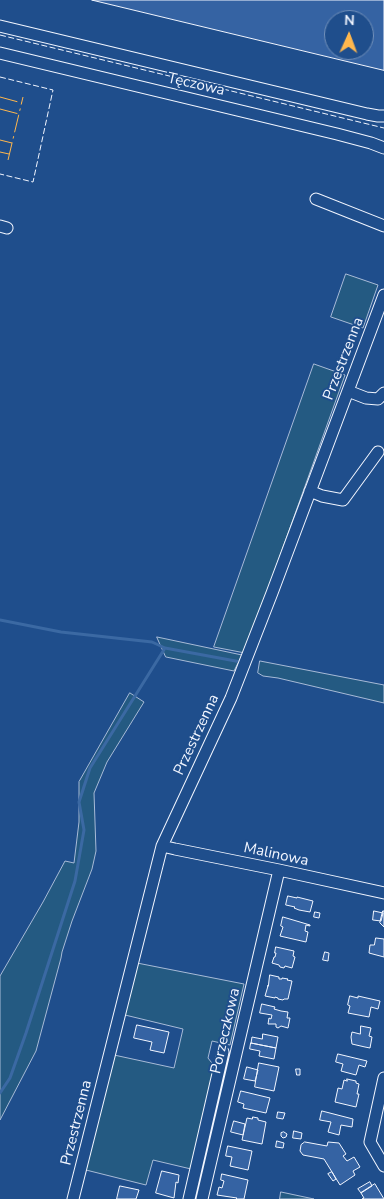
<!DOCTYPE html>
<meta charset="utf-8">
<style>
body{margin:0}
#map{position:relative;width:384px;height:1199px;overflow:hidden;background:#1f4e8c;font-family:"Nunito Sans",sans-serif}
canvas{display:block}
.north{position:absolute;left:324px;top:10px;width:50px;height:50px;box-sizing:border-box;background:#1f4e8c;border:1px solid #7391ba;border-radius:50%;rotate:2deg;font-size:14px;font-weight:700;line-height:20px;text-align:center;color:#f2f6ff}
.north::after{content:'';display:block;margin:auto;width:18px;height:22px;background:#ffb74d;clip-path:polygon(50% 0,100% 100%,50% 72%,0 100%)}
</style>
<div id="map">
<canvas width="384" height="1199"></canvas>
<div class="north">N</div>
</div>
<script>
const ctx = document.querySelector('canvas').getContext('2d');
ctx.lineJoin = 'round';
function paint(path, color) { ctx.fillStyle = color; ctx.fill(path, 'evenodd'); }
function trace(path, color, width, dash) { ctx.strokeStyle = color; ctx.lineWidth = width; ctx.lineCap = dash ? 'butt' : 'round'; ctx.setLineDash(dash || []); ctx.stroke(path); }
function drawText(font, color, halo, rows, align = 'center') {
  ctx.font = font + ' "Nunito Sans",sans-serif'; ctx.lineWidth = 4; ctx.setLineDash([]); ctx.textBaseline = 'middle'; ctx.strokeStyle = halo; ctx.fillStyle = color; for (const [text, x, y, turn = 0] of rows) {
    ctx.save(); ctx.translate(x, y); ctx.rotate((+turn || 0) * Math.PI / 180); ctx.textAlign = isNaN(turn) ? turn : align; if (halo) ctx.strokeText(text, 0, 0); ctx.fillText(text, 0, 0); ctx.restore();
  }
}
const green = new Path2D(`
 M346 274 378 285 363 328 331 317Z
 M314 364 345 375 245 653 214 647Z
 M157 637 242 655 234 671 166 657Z
 M260 661 384 685V703L278 678 263 676 258 673Z
 M130 693 144 702 107 762 94 793 96 851 92 869 72 921 62 952 61 958 36 1051 0 1120V976L43 902 65 861 74 863 79 822V782Z
 M137 963 244 984 230 1045 212 1041 208 1058 215 1067 191 1169 153 1160 146 1185 86 1170 114 1055 174 1068 183 1029 125 1015Z
 M281 1192 314 1199H280Z`);
paint(green, '#245a82');
trace(green, '#a8bbd7', 1);
trace(new Path2D(`
 M0 620 61 632 152 642 165 648
 M0 1093 10 1078 26 1033 75 881 84 830 79 802 90 768 165 648 241 662`), '#3b69a3', 3);
const building = new Path2D(`
 M92 0H384V70ZM334 20H364V50H334Z
 M288 896 297 898V897L313 901 310 912 299 910 294 908 295 907 286 905Z
 M374 911 383 913 381 921 373 920Z
 M383 911H384V927L380 923Z
 M315 912 320 913 319 918 314 917Z
 M283 917 310 925V926L306 925 305 931 308 932 306 942 280 936 283 927 281 926Z
 M376 938 384 939V957L369 953 370 945H374Z
 M276 947 294 951 293 956 295 957 292 968 285 966 284 968 280 967 279 965 272 963 274 957H275L276 953H275Z
 M325 952 329 953 328 961 323 960Z
 M270 975 279 977V979H282V978L288 979 287 980 292 981 288 999H284L283 1000 278 999V998L275 997V998L265 996 268 986H267H268Z
 M350 996 358 998V996L380 1001 378 1009 371 1007 369 1017 348 1013 350 1006 348 1005Z
 M262 1004 275 1007 274 1009 281 1011 288 1012 287 1018H290L288 1028 281 1026 278 1028 276 1027V1024H268L269 1018 271 1019 272 1015 260 1013Z
 M137 1025 169 1032 164 1053 150 1050 152 1042 134 1038Z
 M361 1026 371 1028 369 1036 372 1037 370 1048 365 1047 352 1044 351 1037 352 1032 360 1034Z
 M263 1034 278 1037 276 1048 251 1043 252 1037 262 1039Z
 M251 1043 276 1048 274 1059 259 1056 260 1051 250 1049Z
 M338 1054 367 1061 365 1067 359 1065 356 1075 341 1071 343 1064 336 1062Z
 M259 1063 279 1067 274 1091 255 1087Z
 M247 1067 258 1070 255 1081 244 1079Z
 M296 1069H300V1075H297Z
 M347 1079 356 1081V1083L359 1084 357 1094H359L356 1107 335 1102 338 1088 342 1089 344 1080 347 1081Z
 M241 1091 270 1098 266 1113 243 1108 244 1104 238 1102Z
 M322 1111 353 1119 352 1127 341 1125 339 1135 328 1132 331 1122 320 1120Z
 M278 1112 285 1113 283 1119 277 1118Z
 M253 1117 258 1118V1120L266 1122 262 1144 242 1140 247 1118 252 1119Z
 M234 1121 245 1124 243 1135 231 1132Z
 M294 1131 302 1133 301 1139 293 1138Z
 M284 1132 287 1134 286 1137 283 1138 281 1136V1133Z
 M277 1141 284 1143 283 1148 276 1147Z
 M305 1142 327 1146 328 1142 339 1143 346 1154 343 1156 347 1161 354 1157 360 1167 353 1171 355 1175 340 1185 324 1159 303 1155 300 1151 301 1145Z
 M228 1146 252 1151 248 1170 230 1166 232 1157 226 1156Z
 M162 1171 179 1175 178 1183 176 1182 174 1198 156 1193Z
 M332 1172 336 1179 333 1181 328 1174Z
 M222 1174 248 1180 244 1199H236L237 1198 217 1195 219 1187 222 1188 224 1181 221 1180Z
 M370 1182 372 1186 361 1193 358 1189Z
 M375 1184 384 1199H362L364 1198 361 1193Z
 M120 1186 139 1190 136 1199H117Z`);
paint(building, '#3563a3');
trace(building, '#f2f6ff', 1);
const minor = new Path2D(`
 M0 26 367 114 378 116H384
 M0 53 337 134 371 143 384 148
 M316 199 384 226
 M0 226 7 228
 M348 391 366 398 378 399 384 393
 M310 491 322 496 343 500 378 452
 M162 846 175 849 279 870 384 893
 M384 1078 370 1142 384 1166
 M73 1199 162 846 231 698 272 593 384 295
 M189 1199 223 1052
 M202 1199 279 870`);
trace(minor, '#f2f6ff', 13);
trace(minor, '#1f4e8c', 11);
trace(new Path2D(`
 M0 35 384 128
 M0 77 53 90 33 182 0 174`), '#f2f6ff', 1, [6, 2.5]);
trace(new Path2D(`
 M0 97 22 103
 M0 109 19 114
 M0 140 12 143
 M0 152 9 154
 M8 160 23 97`), '#ffb74d', 1, [18, 4, 2.5, 4]);
drawText('15px', '#f2f6ff', '#1f4e8c', [
 ["Tęczowa",196,85,13],
 ["Przestrzenna",344,359,-69],
 ["Przestrzenna",197,735,-65],
 ["Malinowa",276,855,12],
 ["Porzeczkowa",226,1031,-77],
 ["Przestrzenna",77,1123,-76]
]);
</script>
